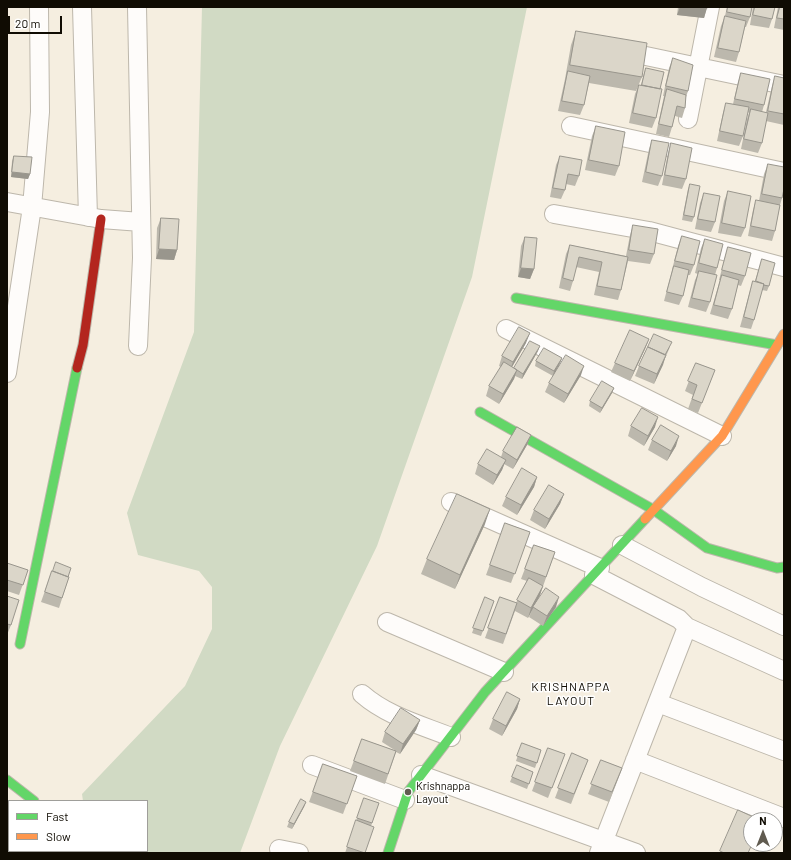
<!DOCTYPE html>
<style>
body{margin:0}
#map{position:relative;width:791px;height:860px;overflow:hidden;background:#f5eee0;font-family:Barlow,sans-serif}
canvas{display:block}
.frame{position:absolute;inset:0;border:8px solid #100c03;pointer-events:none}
.legend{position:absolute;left:8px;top:800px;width:140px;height:52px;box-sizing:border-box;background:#fff;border:1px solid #9f9e9a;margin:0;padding:5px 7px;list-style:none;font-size:12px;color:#100c03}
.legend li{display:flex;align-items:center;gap:8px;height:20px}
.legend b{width:20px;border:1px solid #9f9e9a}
.north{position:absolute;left:743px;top:812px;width:40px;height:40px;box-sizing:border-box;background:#fff;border:1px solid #9f9e9a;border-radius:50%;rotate:0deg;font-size:11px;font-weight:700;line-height:16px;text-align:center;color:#100c03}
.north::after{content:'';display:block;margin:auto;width:14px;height:18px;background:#605b50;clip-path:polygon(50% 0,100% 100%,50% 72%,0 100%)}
.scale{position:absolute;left:8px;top:16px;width:54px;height:18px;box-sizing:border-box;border:2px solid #100c03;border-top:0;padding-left:5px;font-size:12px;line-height:14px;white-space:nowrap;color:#100c03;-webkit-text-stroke:3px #fff;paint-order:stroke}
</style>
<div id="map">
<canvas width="791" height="860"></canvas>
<div class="frame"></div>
<ul class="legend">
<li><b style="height:5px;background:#63d668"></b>Fast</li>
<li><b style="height:5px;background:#ff974d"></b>Slow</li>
</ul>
<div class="north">N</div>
<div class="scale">20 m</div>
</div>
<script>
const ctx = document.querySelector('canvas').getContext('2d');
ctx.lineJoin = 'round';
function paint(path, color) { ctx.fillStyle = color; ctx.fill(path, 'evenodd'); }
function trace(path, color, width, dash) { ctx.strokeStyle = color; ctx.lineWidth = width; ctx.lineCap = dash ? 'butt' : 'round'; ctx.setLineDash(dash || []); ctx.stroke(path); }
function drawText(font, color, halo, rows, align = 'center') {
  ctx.font = font + ' Barlow,sans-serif'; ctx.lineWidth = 3; ctx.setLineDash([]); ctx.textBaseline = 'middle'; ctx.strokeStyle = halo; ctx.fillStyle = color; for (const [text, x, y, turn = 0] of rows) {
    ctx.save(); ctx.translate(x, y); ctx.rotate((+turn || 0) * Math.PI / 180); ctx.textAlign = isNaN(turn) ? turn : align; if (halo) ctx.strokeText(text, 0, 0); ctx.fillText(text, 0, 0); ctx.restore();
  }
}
paint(new Path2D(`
 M202 7H527L472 277 377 546 280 746 240 853H88L87 851H147V801H83L82 794 185 686 212 629V587L199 571 138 555 127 513 194 332Z
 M7 814 9 817V851H33V853H7Z`), '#d1dac4');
const street = new Path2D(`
 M82 7 88 217
 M137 7 142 258 138 346
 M622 51 784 85
 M688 119 710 7
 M571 126 784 172
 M7 202 101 219 141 222
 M554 214 649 231 784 267
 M506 329 722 436
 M7 373 32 207 40 112 39 7
 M451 502 600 568
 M622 545 702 587 784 626
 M594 575 679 619 687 627 784 671
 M387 622 504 672
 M362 694C387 716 421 725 451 737
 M658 703 784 751
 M635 760 784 818
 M312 765 405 800
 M421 775 636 853
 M279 849 299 853
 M599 853 687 627`);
const fast = new Path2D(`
 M516 298 777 345
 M480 412 654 510 707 548 777 568 784 567
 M20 644 77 368
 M7 780 34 801
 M57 851V853
 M388 853 408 792 485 692 645 519`);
const slow = new Path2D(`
 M645 519 722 436 784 334`);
const jam = new Path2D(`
 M77 368 83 345 101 219`);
trace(street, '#bdb7ab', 20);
trace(fast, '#bdb7ab', 11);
trace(slow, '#bdb7ab', 11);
trace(jam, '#bdb7ab', 11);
trace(street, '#fefcfa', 18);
trace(fast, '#63d668', 9);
trace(slow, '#ff974d', 9);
trace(jam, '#b3261e', 9);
paint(new Path2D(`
 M678 7H707L704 18 677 15Z
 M727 7H752L750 17 746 27H745L739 52 736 62 714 57 721 26 725 16Z
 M753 7H775L772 19 769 28 750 25Z
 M778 7H784V30L774 28Z
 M576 31 642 77 636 91 589 83 584 105 580 115 558 111 565 79 571 45Z
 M673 58 688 91 686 97 685 108 682 118 675 116 672 127 669 137 656 134 664 96H663L669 68Z
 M646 68 660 89 656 118 652 128 629 123 635 94 639 85H641L644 73Z
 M741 73 764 105 762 112H766L772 86 775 76 784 78V125L766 121 762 143 758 153 741 149 747 119 749 113 748 112 743 136 739 146 717 141 723 113 726 103 733 104 738 82Z
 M596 126 619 166 615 176 585 170 592 136Z
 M652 140 662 176 658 186 642 182 649 149Z
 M671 143 686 179 682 189 662 185 668 153Z
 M14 156 30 174 28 179 11 177 12 161Z
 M560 156 579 176 575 186 566 184 565 190 561 199 550 197 556 165Z
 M768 164 782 198 780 205 775 231 772 241 748 236 753 210 756 200 759 201 764 174Z
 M690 184 694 217 692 222 682 220 688 189Z
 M728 191 745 228 741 237 718 233 724 201Z
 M704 193 715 222 711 232 695 229 700 203Z
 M161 218 177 250 174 260 156 259 157 228Z
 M633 225 654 254 650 264 628 261 621 290 618 300 594 295 599 272 576 267 573 281 570 291 559 288 566 254 570 245 626 256 630 235Z
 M682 236 694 265 690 275H688L683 296 679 305 664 301 672 271V270L678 246Z
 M525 237 534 269 530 279 518 277 521 246Z
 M705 239 717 268 715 275 710 302 706 312 688 307 695 280 698 274 695 273 701 248Z
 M728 247 745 276 741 286 738 285 732 309 728 319 710 314 720 280H719L725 257Z
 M762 259 769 286 767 291 762 290 754 320 751 329 740 327 750 291 753 281H755Z
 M649 339 645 349 630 381 611 372 615 363Z
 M526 343 512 367 514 368 538 351 522 379 515 376 514 379 499 404 486 396 489 386 501 367 499 366 502 356Z
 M670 347 654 384 635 376 639 366Z
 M562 358 560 363 553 376 535 366 536 361Z
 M696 363 715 370 698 413 688 409 693 395 685 391Z
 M581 375 564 403 545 392 549 383Z
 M614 388 612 393 600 413 589 406 590 401Z
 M631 426 655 427 644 446 628 436Z
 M531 435 527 445 513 469 504 464 502 470 493 485 475 474 478 464 501 457 503 451Z
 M652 440 676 446 667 461 648 450Z
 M537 477 534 487 517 515 502 506 506 497Z
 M564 494 560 504 545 529 530 520 534 510Z
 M505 523 530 532 511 583 486 575Z
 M485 524 455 589 421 574 427 559Z
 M534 545 555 552 540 595 534 606 556 607 543 626 529 617 533 608 528 618 515 611 503 644 485 638 500 597 516 603 527 581 521 579Z
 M7 563 28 570 19 595 7 591Z
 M52 571 69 577 59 608 41 602Z
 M7 596 11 625 7 635Z
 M485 597 494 601 481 636 472 633Z
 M520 699 517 709 502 736 489 729 493 719Z
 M420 720 416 730 400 754 396 752 385 784 350 771 362 739 396 751 382 742 385 732Z
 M522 743 541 750 535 768 516 761Z
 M548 748 565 754 548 798 532 791Z
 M572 753 588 760 571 804 555 798Z
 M601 760 622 768 609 802 588 794Z
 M323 764 357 776 343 814 309 802Z
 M517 765 533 772 527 789 510 782Z
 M364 798 379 803 371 826 365 853H345Z
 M306 802 304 807 292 829 287 827 289 822Z`), '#bcb8ad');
paint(new Path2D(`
 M680 7H696L707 8 704 18 677 15Z
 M12 172 30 174 28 179 11 177Z
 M159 249 177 250 174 260 156 259Z
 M521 268 534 269 530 279 518 277Z
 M530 333 526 343 509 372 513 362Z
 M649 339 645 349 630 381 634 371Z
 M540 346 538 351 522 379 523 374Z
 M666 355 663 365 654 384 657 374Z
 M562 358 560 363 553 376 554 371Z
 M584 366 581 375 564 403 568 394Z
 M517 370 514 379 499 404 503 394Z
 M614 388 612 393 600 413 602 408Z
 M658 417 655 427 644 446 648 436Z
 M531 435 527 445 513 469 517 460Z
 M679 436 676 446 667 461 671 451Z
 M506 460 502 470 493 485 497 475Z
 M537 477 534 487 517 515 521 505Z
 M564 494 560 504 545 529 549 519Z
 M490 509 485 524 455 589 460 575Z
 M543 586 540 595 528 618 531 608Z
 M559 597 556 607 543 626 547 616Z
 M520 699 517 709 502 736 506 726Z
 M420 720 416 730 400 754 403 744Z
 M306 802 304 807 292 829 294 824Z`), '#99968d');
const building = new Path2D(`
 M696 7H707V8Z
 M728 7H752L750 17 727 12Z
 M755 7H775L772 19 753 15Z
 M780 7H784V19L777 18Z
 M725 16 746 21 739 52 718 48Z
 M576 31 647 43 642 77 570 65Z
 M673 58 693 65 688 91 666 86Z
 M646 68 664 72 660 89 642 85Z
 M568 71 590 76 584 105 562 101Z
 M741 73 770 79 764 105 735 99Z
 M775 76 784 78V114L768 111Z
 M639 85 662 89 656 118 633 113Z
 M667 89 686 95 685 108 677 106 672 127 659 124Z
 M726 103 749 107 743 136 720 131Z
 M751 109 768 113 762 143 744 139Z
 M596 126 625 132 619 166 589 160Z
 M652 140 669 143 662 176 646 172Z
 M671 143 692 148 686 179 665 175Z
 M14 156 32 157 30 174 12 172Z
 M560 156 582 160 579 176 568 174 565 190 553 188Z
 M768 164 784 167V189L782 198 762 194Z
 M690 184 700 186 694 217 684 215Z
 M728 191 751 196 745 228 722 223Z
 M704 193 720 196 715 222 698 219Z
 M756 200 780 205 775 231 751 226Z
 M161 218 179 219 177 250 159 249Z
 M633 225 658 229 654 254 629 250Z
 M682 236 700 241 694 265 675 261Z
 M525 237 537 238 534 269 521 268Z
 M705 239 723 244 717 268 699 263Z
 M570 245 628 257 621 290 597 286 602 262 579 257 573 281 563 278Z
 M728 247 751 253 745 276 722 270Z
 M762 259 775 263 769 286 763 285 764 284 756 281Z
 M674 266 689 270 683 296 667 292Z
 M699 271 717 275 710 302 692 298Z
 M722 275 739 280 732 309 714 305Z
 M753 281 764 284 754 320 744 317Z
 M519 327 530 333 513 362 502 356Z
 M630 330 649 339 634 371 615 363Z
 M654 334 672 342 665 355 648 347Z
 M530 341 540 346 523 374 514 368Z
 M648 347 666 355 657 374 639 366Z
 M544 348 562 358 554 371 536 361Z
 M566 355 584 366 568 394 549 383Z
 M504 362 517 370 503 394 489 386Z
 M696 363 715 370 702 403 692 399 697 385 688 381Z
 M602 381 614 388 602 408 590 401Z
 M642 408 658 417 648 436 631 426Z
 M661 425 679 436 671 451 652 440Z
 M517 427 531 435 517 460 503 451Z
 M487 449 506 460 497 475 478 464Z
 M522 468 537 477 521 505 506 497Z
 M549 485 564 494 549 519 534 510Z
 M457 494 490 509 460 575 427 559Z
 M505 523 530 532 515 574 490 565Z
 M534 545 555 552 546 577 525 569Z
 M56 562 71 568 68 577 53 571Z
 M7 563 28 570 23 585 7 580Z
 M52 571 69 577 62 598 45 592Z
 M529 578 543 586 531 608 517 600Z
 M546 588 559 597 547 616 533 607Z
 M7 596 19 600 11 625 7 624Z
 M485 597 494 601 483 631 473 628Z
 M500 597 517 603 506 634 488 628Z
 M507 692 520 699 506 726 493 719Z
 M401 708 420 720 403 744 385 732Z
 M362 739 396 751 388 774 354 761Z
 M522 743 541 750 537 763 517 756Z
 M548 748 565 754 552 788 535 782Z
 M572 753 588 760 574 794 558 788Z
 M601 760 622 768 612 792 591 784Z
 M323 764 357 776 347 804 313 792Z
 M517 765 533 772 529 784 512 777Z
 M364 798 379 803 372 823 357 818Z
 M301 799 306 802 294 824 289 822Z
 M738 810 760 820H751V844H752L748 853H724L720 851Z
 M356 820 374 827 365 853 347 847Z`);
paint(building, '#dbd6c9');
trace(building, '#99968d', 1);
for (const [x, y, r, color] of [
 [408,792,4,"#605b50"]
]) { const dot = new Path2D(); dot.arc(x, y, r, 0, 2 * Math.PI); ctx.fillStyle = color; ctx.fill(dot); trace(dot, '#fff', 1.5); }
drawText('11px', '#100c03', '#fff', [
 ["Krishnappa",416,786],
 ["Layout",416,799]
], 'left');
ctx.letterSpacing = '1px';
drawText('12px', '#100c03', '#fff', [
 ["KRISHNAPPA",571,687],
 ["LAYOUT",571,701]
]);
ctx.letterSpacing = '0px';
</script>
